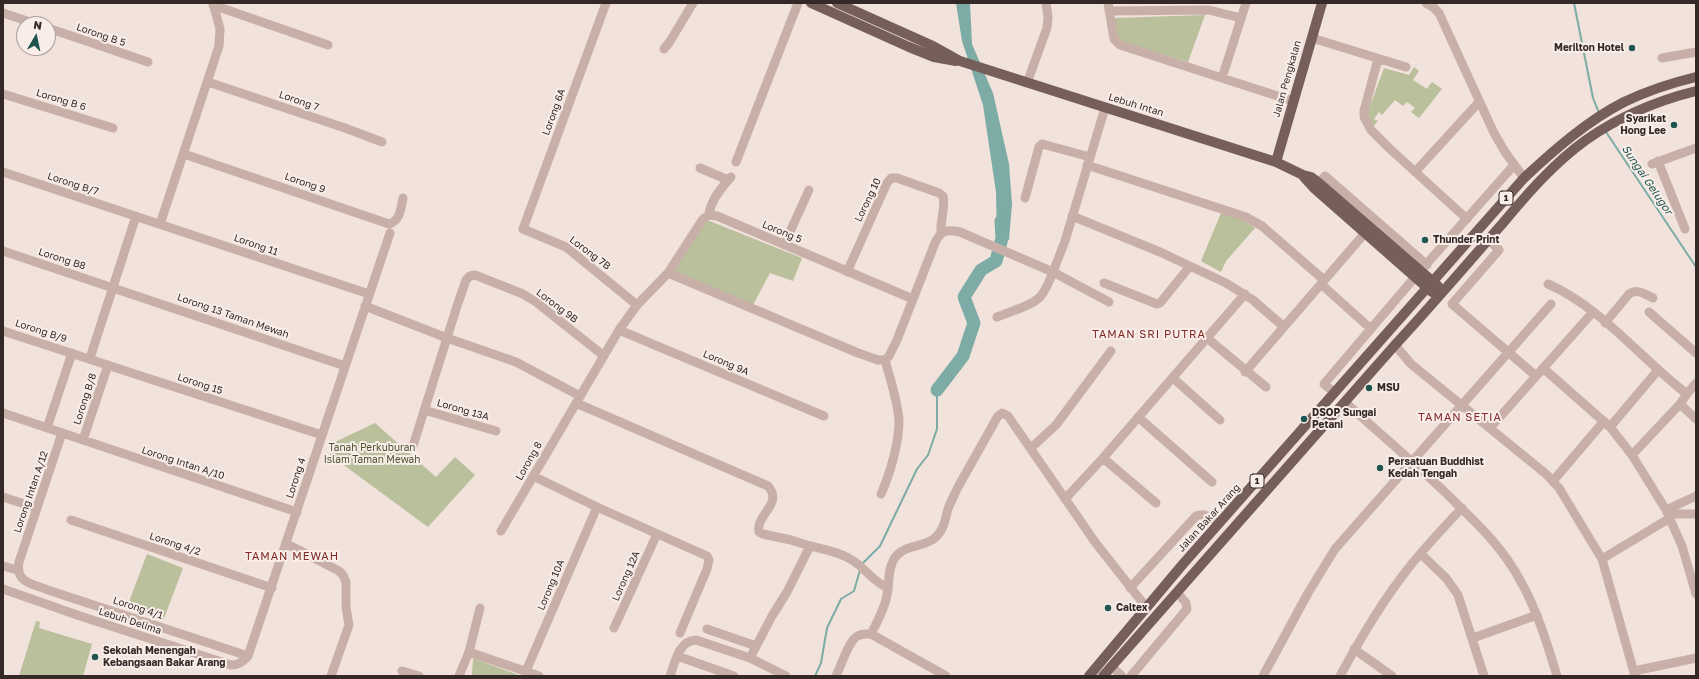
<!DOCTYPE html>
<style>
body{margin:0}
#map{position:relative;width:1699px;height:679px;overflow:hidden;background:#f1e2db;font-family:"Golos Text",sans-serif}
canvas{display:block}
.frame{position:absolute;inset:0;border:4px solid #352928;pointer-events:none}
.north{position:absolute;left:16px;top:16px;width:40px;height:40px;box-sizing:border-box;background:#f8ede8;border:1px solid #aa9f9b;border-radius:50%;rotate:9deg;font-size:11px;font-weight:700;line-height:16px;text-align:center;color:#352928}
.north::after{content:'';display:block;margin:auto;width:14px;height:18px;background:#1f554e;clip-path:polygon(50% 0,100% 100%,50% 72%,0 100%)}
</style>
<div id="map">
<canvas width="1699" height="679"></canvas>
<div class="frame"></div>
<div class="north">N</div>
</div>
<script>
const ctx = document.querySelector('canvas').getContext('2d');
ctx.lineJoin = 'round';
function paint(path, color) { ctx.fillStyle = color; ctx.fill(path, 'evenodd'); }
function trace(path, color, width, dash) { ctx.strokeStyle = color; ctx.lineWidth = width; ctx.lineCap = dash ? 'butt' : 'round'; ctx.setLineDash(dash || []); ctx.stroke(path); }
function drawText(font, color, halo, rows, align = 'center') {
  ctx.font = font + ' "Golos Text",sans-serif'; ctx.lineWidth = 4; ctx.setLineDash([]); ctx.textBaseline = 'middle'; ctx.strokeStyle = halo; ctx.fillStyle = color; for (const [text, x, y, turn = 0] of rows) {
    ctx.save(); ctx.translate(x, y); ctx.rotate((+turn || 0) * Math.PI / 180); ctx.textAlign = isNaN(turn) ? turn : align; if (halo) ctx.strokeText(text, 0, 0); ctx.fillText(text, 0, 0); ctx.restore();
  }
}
paint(new Path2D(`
 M1205 15 1188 62 1124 43 1116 36 1114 18Z
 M1414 67 1419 71 1413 80 1427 89 1432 82 1442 89 1419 118 1411 112 1415 108 1407 102 1403 106 1395 100 1382 115 1379 112 1374 119 1378 121 1373 127 1367 114 1384 68 1409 75Z
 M1221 213 1244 220 1255 228 1226 261 1221 272 1201 261Z
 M707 220 802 258 793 281 770 273 753 305 671 273Z
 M375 423 436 477 455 457 475 475 428 527 330 455 335 442Z
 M147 554 183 568 163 621 127 607Z
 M36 621 40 622 39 628 92 644 83 676H19Z
 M473 658 521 676H472Z`), '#babf9c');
paint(new Path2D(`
 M956 3H970L972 44 993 93 1009 164 1012 204 1009 240 997 237 996 192 983 105 962 41Z`), '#7caca5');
trace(new Path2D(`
 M1574 3 1593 98 1599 113
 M1606 132 1696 267
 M862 564 880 546 917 469 928 455 937 429V390
 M815 676 821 663 827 628 841 599 854 591 860 570`), '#7caca5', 2);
trace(new Path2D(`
 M937 390 963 356 974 323 964 297 981 270 996 261 1002 238 1001 221`), '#7caca5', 13);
trace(new Path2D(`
 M606 3 523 229 566 247 637 305
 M1108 3 1114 39 1120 45 1293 101
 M1426 3 1433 7 1439 13 1494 133 1505 152 1524 178
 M213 5 328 45
 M1109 11 1209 10 1241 18
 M3 13 36 24
 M48 28 148 62
 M1312 38 1406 67
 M664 49 669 43 693 3
 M1662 58 1696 52
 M1378 59 1364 111V117L1371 130 1389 148 1467 219
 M1222 78 1246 3
 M208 82 345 128 382 142
 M1027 83 1047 28 1048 17 1046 3
 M3 94 113 128
 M184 154 389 224C400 221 401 208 403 198
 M1658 161 1685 229
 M736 162 798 3
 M1652 164 1696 148
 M1087 165 1246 217 1262 226 1324 280
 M700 168 728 180
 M3 172 369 294
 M1415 172 1479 102
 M1319 183 1325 176 1427 265
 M1025 198 1039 147 1042 144 1090 157
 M709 215C710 201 722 187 731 177
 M1072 216 1160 252 1226 283 1253 300 1284 327
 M160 224 219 46 220 29 213 3
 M1488 239 1499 250 1452 304 1536 376
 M784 245 809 190
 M3 251 345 366
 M1423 268 1514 165
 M847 272 887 183 891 178H897L939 193 943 196C946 207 940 220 941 232
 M668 273 858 353 878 360H885L889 356 897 340 935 243C941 230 947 229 960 232L1053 272 1065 241 1105 108
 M1104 283 1157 304 1160 303 1190 266
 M1321 284 1371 329
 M1548 284C1601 307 1641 359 1687 394L1680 404 1632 455
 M365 306 447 338 516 362 580 396
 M1649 312 1696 353
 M997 317C1009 312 1031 306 1040 297 1046 290 1050 280 1053 272L1109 302
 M1605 323 1629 294C1637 288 1645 294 1653 298
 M619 330 824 416
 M3 331 322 435
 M1207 338 1266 387
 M1395 345 1411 364 1546 474 1559 488 1602 559 1635 676
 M90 358 136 216
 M1543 368 1610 427 1632 455 1666 510 1682 546 1696 594
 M1245 372 1365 233
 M1173 378 1220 420
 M1335 393 1324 384 1415 277
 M1687 394 1696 383
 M1345 402C1383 437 1424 470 1461 508 1484 530 1505 552 1520 580 1537 610 1547 643 1557 676
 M576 403 768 486C784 504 755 515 759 532L763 534 791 540 810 546 787 592 772 616 750 658
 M1680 404 1696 419
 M424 410 496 431
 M3 413 297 512
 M1138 417 1212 482
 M1610 427 1658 370
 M47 428 72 353
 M1490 428 1593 312
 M62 433 19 562C15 583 33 584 48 590L248 656
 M83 440 108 365
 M413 446 457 306 466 280 470 276 475 275 523 294 536 302 604 356
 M1031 448 1056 425 1111 351
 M1103 458 1156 503
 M533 476 597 507 707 556 709 560 707 569 680 633
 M1553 481 1604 421
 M881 494C890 474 899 443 899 421 898 401 890 379 885 360
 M3 497 37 508
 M1065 499 1103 458 1245 294
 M1666 510 1696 496
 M1668 514H1696
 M71 520 272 588
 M501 531 619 330 637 305 668 273 703 219 709 215 717 216 913 299
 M287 544 339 571 343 575 346 582V607L349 625 331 676
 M810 546C827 550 844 553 859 565 869 574 876 583 888 588
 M1421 554 1446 578 1458 595 1484 676
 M1602 559 1670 518
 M3 566 17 570
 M1130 588 1196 516C1205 512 1211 518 1219 524
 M3 589 80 616 231 665C239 665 242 662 248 656L390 233
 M480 608 469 652 539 676
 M614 628 657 534
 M707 629 756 646
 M871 634C877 622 885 608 887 595 890 582 887 571 894 559 904 543 923 549 936 537 945 529 945 517 949 506 952 500 955 493 958 487L998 416 1002 413 1008 416 1095 542 1146 607
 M1473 638 1537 615
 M1354 649 1392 676
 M677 656 734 676
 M1111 666 1122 676
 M402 671 419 676
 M526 671 597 507
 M1634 671 1696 658
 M459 676 469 652
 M670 676C675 663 678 641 696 640L750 658 786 676
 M836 676C841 666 848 643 856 637 861 633 866 634 871 634L946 676
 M1131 676 1187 609 1186 603 1177 592
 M1263 676 1308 593 1335 549 1551 304
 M1340 676C1360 639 1381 603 1407 570 1424 548 1443 528 1462 508`), '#c8b0a8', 9);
trace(new Path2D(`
 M811 3 909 47 934 57 956 61
 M837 3 933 46 960 61 1276 162 1303 175 1311 177 1319 183 1438 286
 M1276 162 1322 3
 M1304 177 1315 189 1432 292
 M1089 676 1183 564 1524 178C1554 150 1587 121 1624 102 1647 91 1671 83 1696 77
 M1103 676 1395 345C1432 305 1467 264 1503 223 1528 193 1554 163 1586 140 1620 116 1656 101 1696 91`), '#765e5a', 10);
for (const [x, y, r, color] of [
 [1632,48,4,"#1f554e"],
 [1674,125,4,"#1f554e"],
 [1425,240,4,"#1f554e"],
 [1369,388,4,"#1f554e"],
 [1304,419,4,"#1f554e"],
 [1380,468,4,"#1f554e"],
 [1108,608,4,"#1f554e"],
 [95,657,4,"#1f554e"]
]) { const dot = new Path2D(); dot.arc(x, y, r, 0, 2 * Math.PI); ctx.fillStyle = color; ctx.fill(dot); trace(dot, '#f8ede8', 1.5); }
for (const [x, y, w] of [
 [1506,198,14],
 [1257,481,14]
]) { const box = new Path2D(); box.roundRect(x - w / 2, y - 7, w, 14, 3); ctx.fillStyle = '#f8ede8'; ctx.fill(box); trace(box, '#352928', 1); }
drawText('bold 9px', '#352928', null, [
 ["1",1506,198],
 ["1",1257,481]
]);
drawText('10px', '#352928', '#f8ede8', [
 ["Lorong B 5",101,35,19],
 ["Jalan Pengkalan",1287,79,-74],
 ["Lorong B 6",61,100,17],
 ["Lorong 7",299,101,19],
 ["Lebuh Intan",1136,105,17],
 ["Lorong 6A",554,112,-70],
 ["Lorong 9",305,183,19],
 ["Lorong B/7",73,184,18],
 ["Lorong 10",868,200,-64],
 ["Lorong 5",782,232,23],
 ["Lorong 11",256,245,19],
 ["Lorong 7B",590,253,37],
 ["Lorong B8",62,259,18],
 ["Lorong 9B",557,306,37],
 ["Lorong 13 Taman Mewah",233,316,19],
 ["Lorong B/9",41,331,18],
 ["Lorong 9A",726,363,23],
 ["Lorong 15",200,384,18],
 ["Lorong B/8",85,399,-72],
 ["Lorong 13A",463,410,16],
 ["Lorong 8",529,461,-60],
 ["Lorong Intan A/10",183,463,18],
 ["Lorong 4",296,478,-72],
 ["Lorong Intan A/12",31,492,-71],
 ["Jalan Bakar Arang",1209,518,-48],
 ["Lorong 4/2",175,544,18],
 ["Lorong 12A",626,576,-66],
 ["Lorong 10A",551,585,-67],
 ["Lorong 4/1",138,608,18],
 ["Lebuh Delima",130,621,18]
]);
drawText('bold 10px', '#352928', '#f8ede8', [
 ["Merilton Hotel",1624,48,"right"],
 ["Syarikat",1666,119,"right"],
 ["Hong Lee",1666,131,"right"],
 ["Thunder Print",1433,240],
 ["MSU",1377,388],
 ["DSOP Sungai",1312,413],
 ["Petani",1312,425],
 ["Persatuan Buddhist",1388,462],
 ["Kedah Tengah",1388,474],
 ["Caltex",1116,608],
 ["Sekolah Menengah",103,651],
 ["Kebangsaan Bakar Arang",103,663]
], 'left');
drawText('10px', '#4c522d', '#f8ede8', [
 ["Tanah Perkuburan",372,448],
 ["Islam Taman Mewah",372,460]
]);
drawText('italic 11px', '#1f554e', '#f8ede8', [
 ["Sungai Gelugor",1647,180,56]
]);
ctx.letterSpacing = '1px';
drawText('11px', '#802925', '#f8ede8', [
 ["TAMAN SRI PUTRA",1149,335],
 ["TAMAN SETIA",1460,418],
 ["TAMAN MEWAH",292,557]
]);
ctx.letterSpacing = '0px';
</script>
